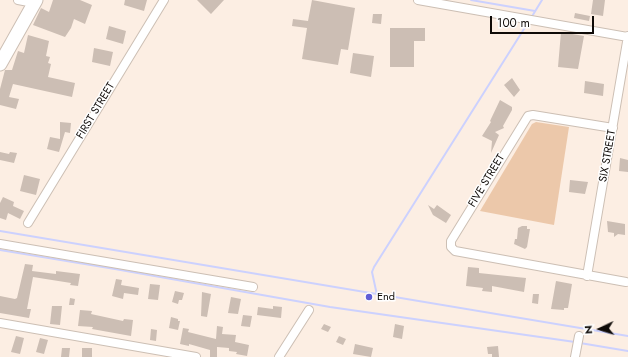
<!DOCTYPE html>
<style>
body{margin:0}
#map{position:relative;width:628px;height:357px;overflow:hidden;background:#fceee3;font-family:Jost,sans-serif}
canvas{display:block}
.north{position:absolute;left:580px;top:309px;width:40px;height:40px;-webkit-text-stroke:3px #fff;paint-order:stroke;rotate:266deg;font-size:11px;font-weight:700;line-height:16px;text-align:center;color:#0f0b08}
.north::after{content:'';display:block;margin:auto;width:14px;height:18px;background:#0f0b08;clip-path:polygon(50% 0,100% 100%,50% 72%,0 100%)}
.scale{position:absolute;left:490px;top:16px;width:104px;height:18px;box-sizing:border-box;border:2px solid #0f0b08;border-top:0;padding-left:5px;font-size:12px;line-height:14px;white-space:nowrap;color:#0f0b08;-webkit-text-stroke:3px #fff;paint-order:stroke}
</style>
<div id="map">
<canvas width="628" height="357"></canvas>
<div class="north">N</div>
<div class="scale">100 m</div>
</div>
<script>
const ctx = document.querySelector('canvas').getContext('2d');
ctx.lineJoin = 'round';
function paint(path, color) { ctx.fillStyle = color; ctx.fill(path, 'evenodd'); }
function trace(path, color, width, dash) { ctx.strokeStyle = color; ctx.lineWidth = width; ctx.lineCap = dash ? 'butt' : 'round'; ctx.setLineDash(dash || []); ctx.stroke(path); }
function drawText(font, color, halo, rows, align = 'center') {
  ctx.font = font + ' Jost,sans-serif'; ctx.lineWidth = 3; ctx.setLineDash([]); ctx.textBaseline = 'middle'; ctx.strokeStyle = halo; ctx.fillStyle = color; for (const [text, x, y, turn = 0] of rows) {
    ctx.save(); ctx.translate(x, y); ctx.rotate((+turn || 0) * Math.PI / 180); ctx.textAlign = isNaN(turn) ? turn : align; if (halo) ctx.strokeText(text, 0, 0); ctx.fillText(text, 0, 0); ctx.restore();
  }
}
paint(new Path2D(`
 M536 122 569 127 554 225 480 211 532 124Z`), '#ecc8aa');
trace(new Path2D(`
 M471 0 535 11
 M531 18 542 0
 M0 231 628 336
 M0 250 115 269 330 307 575 342
 M377 295 372 272 374 267 529 21
 M580 343 628 351`), '#ccd1fe', 2);
paint(new Path2D(`
 M53 0H80L92 5 85 24 74 19 71 28 65 37 33 25 41 8 49 12Z
 M125 0H147L144 11 124 5Z
 M197 0H224L211 14Z
 M312 0 355 8 348 50 341 49 338 65 302 59 307 28 292 26 293 19 308 21Z
 M593 0H605L603 16 591 14Z
 M575 13 590 16 589 21 574 18Z
 M373 14H382L381 24 372 23Z
 M109 26 126 31 123 44 106 39Z
 M390 28H425V41H414V67H390Z
 M561 32 584 36 578 69 558 67Z
 M28 35 49 41 46 56 50 57 48 63 51 64 48 77 75 83 72 97 13 84 9 97 19 99 16 109 0 105V89L5 70H12L18 51 24 53Z
 M94 48 113 52 110 66 92 62Z
 M353 53 374 56 371 77 350 73Z
 M512 78 520 90 514 97 504 85Z
 M585 81 604 84 603 96 584 93Z
 M500 100 512 107V110L503 126 504 128 495 132 499 135 491 153 492 141 482 136 491 122 490 121Z
 M60 122 71 123 70 133 65 132 59 152 47 149 50 137 60 139Z
 M0 152 9 154 10 152 17 153 14 163 0 160Z
 M620 158 628 160V172L619 171Z
 M24 175 40 179 36 195 20 191Z
 M570 180 588 182 585 194 569 192Z
 M3 197 14 202 13 206 24 211 20 219 8 213 6 220 0 218V203Z
 M428 205 434 209 437 205 451 215 446 223 433 215Z
 M607 221 625 224V235L618 234 614 237V233L608 232Z
 M522 226H527V229H530L527 247 525 249 514 244 515 239H517L518 228Z
 M25 264 33 265 32 271 56 274V271L80 274 78 286 70 285 71 283 33 277 27 309H31L29 318 0 313V296L15 299 17 298Z
 M468 267 479 268V273L526 278 524 292 492 286V292L482 291 483 288 466 286Z
 M116 279 122 280 121 285 139 288 138 295 124 293 123 299 112 296Z
 M556 281 572 284 568 308H564V310L551 309Z
 M150 284 160 285 158 300 148 299Z
 M175 291 184 293 182 300H179L178 304 172 302Z
 M202 292 211 294 207 317 201 316Z
 M533 294H539L538 304 532 303Z
 M231 297 241 299 238 314 228 313Z
 M70 298 75 299 74 305H69Z
 M52 306H62L60 325 50 324Z
 M273 306 282 307 281 318 257 315 258 307 273 309Z
 M80 310 92 311 91 314 123 321 124 319 133 320 131 336 92 329 93 327 78 326Z
 M243 315 252 316 250 327 241 326Z
 M171 317 178 319V321H180L178 330 169 328Z
 M324 324 331 327 328 332 321 329Z
 M395 324 404 326 402 339 393 337Z
 M217 326 223 327 222 334 236 335 235 342 249 345 247 356 236 354 237 352 229 351V348L217 347V357H210V350L189 344V346L180 344 183 328 189 329 188 332 216 339Z
 M151 329 157 330 156 341 150 340Z
 M16 336 24 338 20 354 11 352Z
 M339 336 346 339 343 345 336 342Z
 M40 338 48 340 44 354 36 352Z
 M355 344 373 348 371 357 353 354Z
 M498 346 499 357H492V354H488L487 347Z
 M62 348H70L69 357H61Z
 M82 348H92V357H82Z`), '#ccbeb4');
const street = new Path2D(`
 M18 0 34 3
 M418 0 628 37
 M613 128 533 115 528 116 451 241V247L455 251 626 282
 M28 223 164 0
 M0 244 253 287
 M587 276 628 36
 M0 323 196 357
 M279 357 309 310
 M575 357 579 336`);
const primary = new Path2D(`
 M0 64 36 0`);
trace(street, '#ccbfb4', 10);
trace(primary, '#ccbfb4', 15);
trace(street, '#fff', 8);
trace(primary, '#fff', 13);
for (const [x, y, r, color] of [
 [369,297,4,"#5f5dd6"]
]) { const dot = new Path2D(); dot.arc(x, y, r, 0, 2 * Math.PI); ctx.fillStyle = color; ctx.fill(dot); trace(dot, '#fff', 1.5); }
drawText('11px', '#0f0b08', '#fff', [
 ["FIRST STREET",96,111,-59],
 ["SIX STREET",608,156,-80],
 ["FIVE STREET",487,181,-59]
]);
drawText('11px', '#0f0b08', '#fff', [
 ["End",377,297]
], 'left');
</script>
